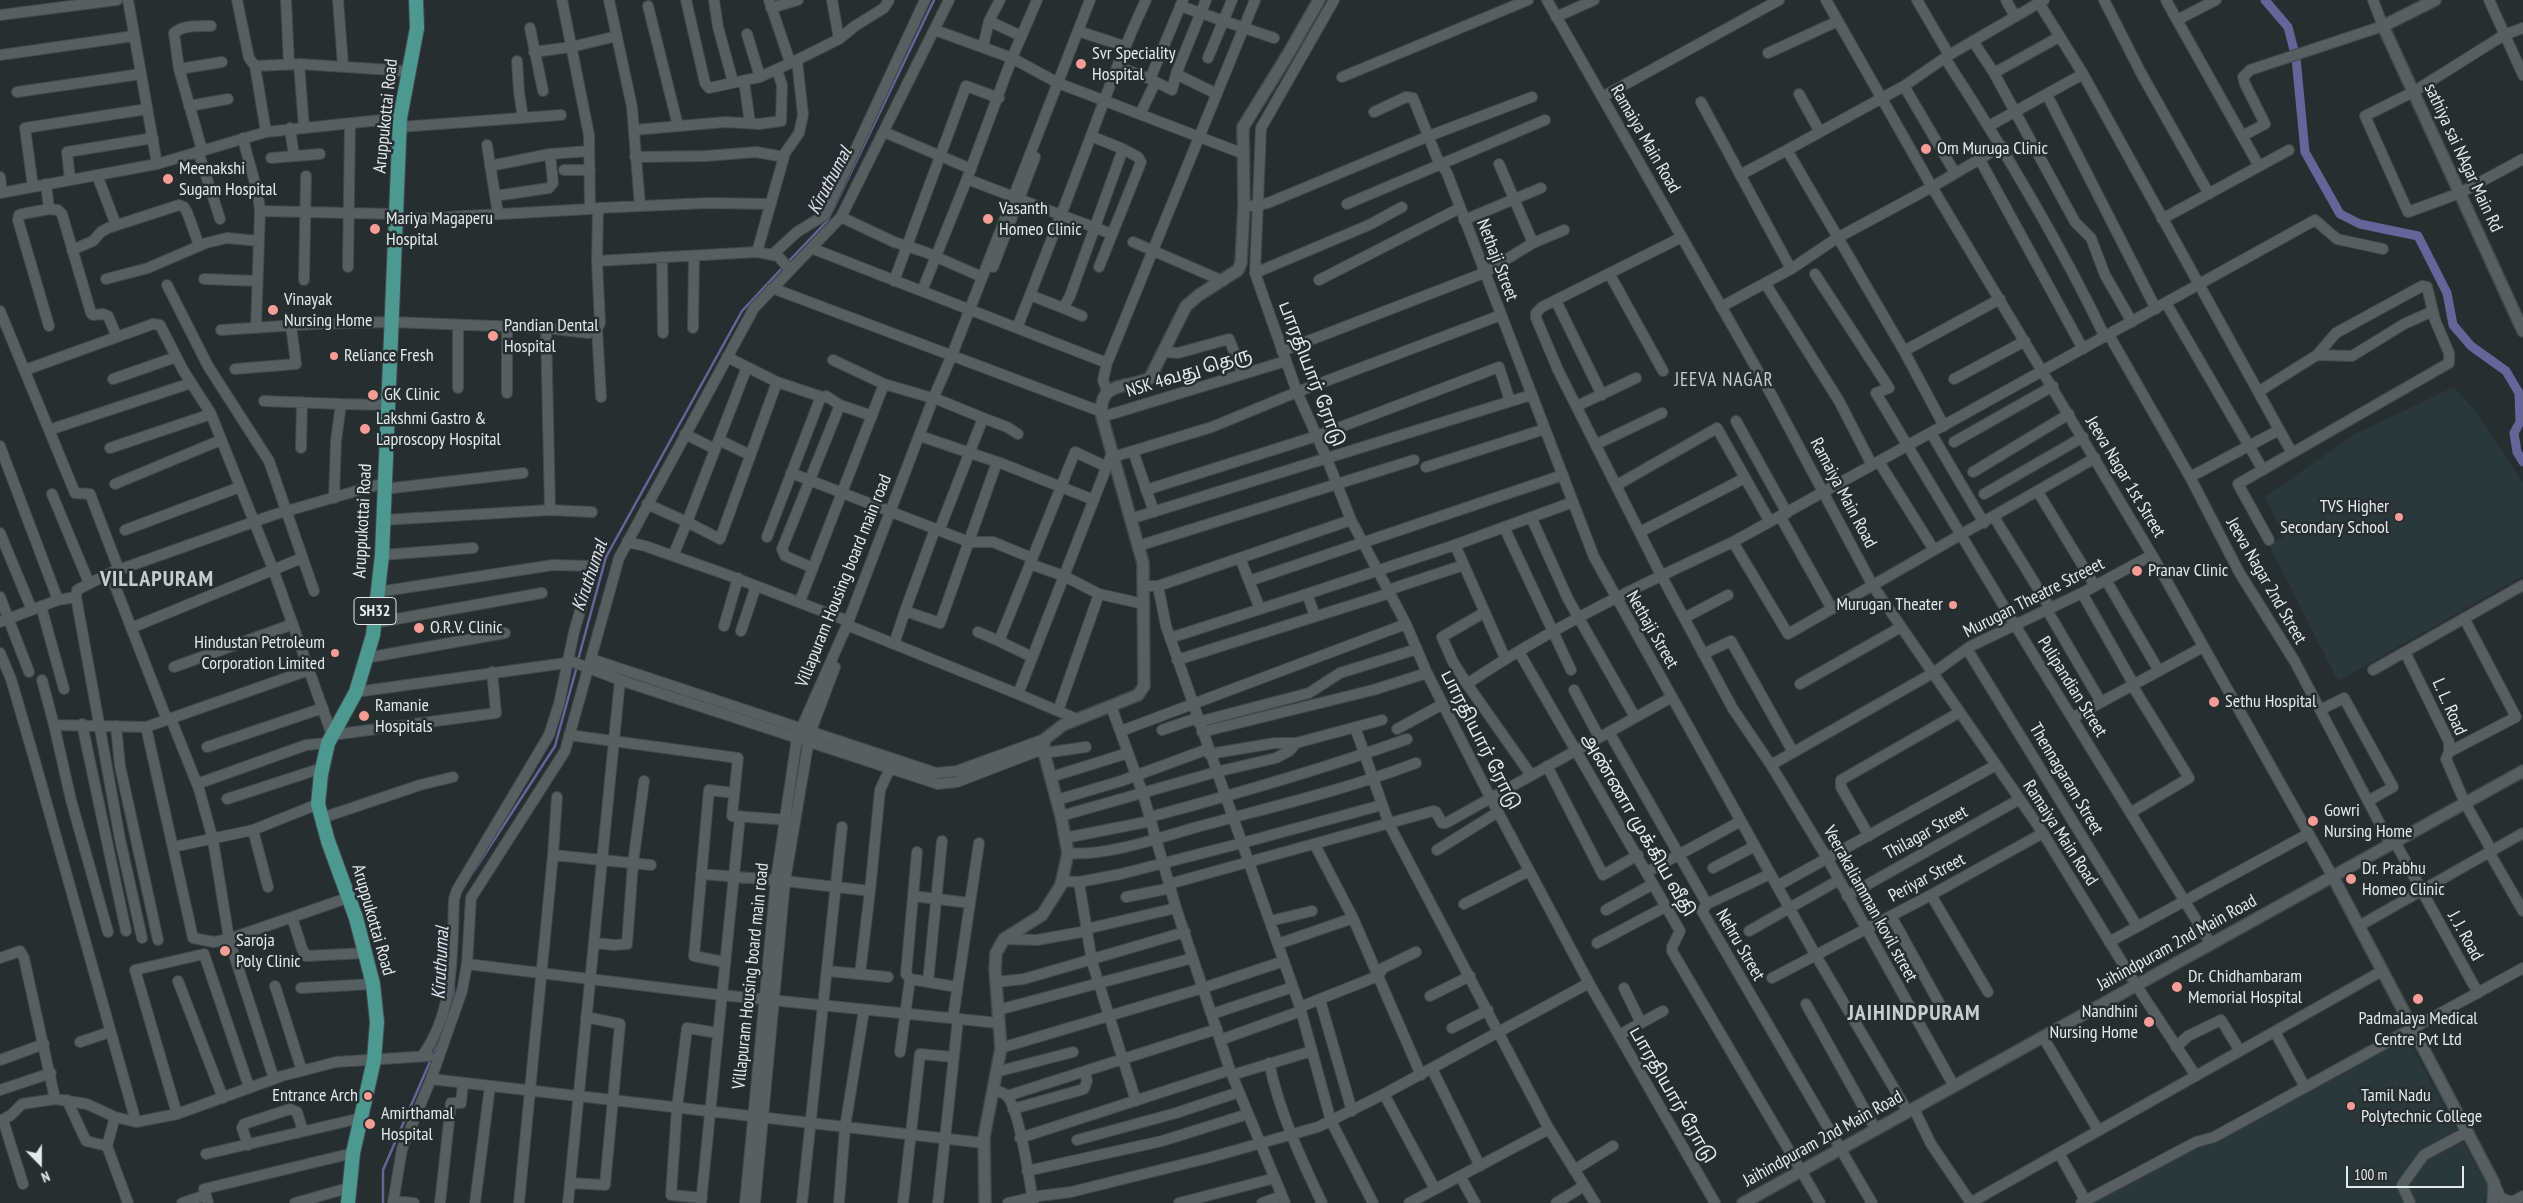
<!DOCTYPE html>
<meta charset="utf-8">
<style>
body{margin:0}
#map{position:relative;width:2523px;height:1203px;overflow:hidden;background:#272e30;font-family:"PT Sans Narrow",sans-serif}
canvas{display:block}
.north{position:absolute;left:15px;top:1138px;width:50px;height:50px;-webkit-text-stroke:4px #272e30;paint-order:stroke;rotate:158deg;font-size:14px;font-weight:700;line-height:20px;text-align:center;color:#e4e9ea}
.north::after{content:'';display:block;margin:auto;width:18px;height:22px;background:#e4e9ea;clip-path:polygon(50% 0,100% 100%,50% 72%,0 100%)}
.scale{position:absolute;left:2346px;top:1166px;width:118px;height:22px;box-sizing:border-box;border:2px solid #e4e9ea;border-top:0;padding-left:6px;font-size:15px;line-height:18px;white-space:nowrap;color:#e4e9ea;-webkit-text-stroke:4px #272e30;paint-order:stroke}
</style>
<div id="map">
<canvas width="2523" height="1203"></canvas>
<div class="north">N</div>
<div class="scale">100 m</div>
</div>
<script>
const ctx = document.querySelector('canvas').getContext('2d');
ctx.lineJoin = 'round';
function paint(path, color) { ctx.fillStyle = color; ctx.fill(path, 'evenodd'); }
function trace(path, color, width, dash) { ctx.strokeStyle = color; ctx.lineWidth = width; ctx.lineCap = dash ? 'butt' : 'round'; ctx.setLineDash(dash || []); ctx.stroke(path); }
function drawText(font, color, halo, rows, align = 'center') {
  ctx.font = font + ' "PT Sans Narrow","Noto Sans Tamil",sans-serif'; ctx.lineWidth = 5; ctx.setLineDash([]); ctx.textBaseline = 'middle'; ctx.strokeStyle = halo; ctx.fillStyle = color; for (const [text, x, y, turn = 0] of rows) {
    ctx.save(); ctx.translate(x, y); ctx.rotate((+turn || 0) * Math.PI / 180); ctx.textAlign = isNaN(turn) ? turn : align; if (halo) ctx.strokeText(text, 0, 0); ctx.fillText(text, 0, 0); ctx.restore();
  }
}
paint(new Path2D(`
 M2454 387 2477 413 2523 483V576L2338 681 2269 545 2284 536 2265 497 2355 434Z
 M2401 1026 2487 1186 2484 1203H2084Z`), '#2a383c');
trace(new Path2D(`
 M788 262 828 220 934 0
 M578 660 606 557 742 311 784 266
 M474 871 555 746 577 666
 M453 1003 454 984
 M383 1203V1170L442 1034`), '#656599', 2.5);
trace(new Path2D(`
 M2265 0 2288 27 2296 58 2305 152 2340 214 2360 224 2418 236 2447 293 2453 325 2471 346 2506 371 2519 393 2520 422 2514 433 2517 452 2523 462`), '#656599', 9);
const minor = new Path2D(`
 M128 0 157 164
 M237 0 249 58 255 66 299 64 407 71
 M286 0 289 64
 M338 0 343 66
 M609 0 632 107 640 206
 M686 0 705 83 709 88 760 77 797 60
 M714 0 718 27 733 82
 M769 0 790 62
 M1000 0 989 21 1021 36
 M1037 0 1012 58 967 179 1061 215 1091 136
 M1334 0 1261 128 1255 273 1297 392 1327 459 1351 520 1406 624 1427 673 1490 797 1589 983 1715 1203
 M1547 0 1771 394 1873 586 2043 833 2136 985 2196 1076
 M1826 0 1932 187 2152 555 2333 877
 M1917 0 1949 55
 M2006 0 2015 16
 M2104 0 2141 73 2209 194
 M2166 0 2177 20 2216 0
 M2489 0 2523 75
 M2039 3 2083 74 2292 453
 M648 6 678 126
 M1180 6 1274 38
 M771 8 798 0
 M0 15 117 0
 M1556 17 1594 0
 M2177 20 2259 166
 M530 28 543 91
 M2523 28 2504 35 2413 92 2365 116 2408 212 2460 193 2523 159
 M935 30 1012 58 1058 83 1244 154
 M1084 33 1124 46
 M747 34 760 77
 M839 39 855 26 884 8 889 0
 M1973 41 1994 73 2075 222 2091 238 2105 275 2132 322
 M983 47 989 21
 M534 52 571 47 617 36
 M1768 53 1838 21
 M0 55 134 36
 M1208 58 1232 0
 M1945 58C2004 149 2058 239 2105 337
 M517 61 519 92 523 118
 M299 64 304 127
 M255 66 266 132
 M1119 67 1150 79 1183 0
 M179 69 222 62
 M1994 73 2059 37
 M1176 74 1217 94
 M1342 77 1528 0
 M1150 79 1172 90 1176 74 1206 0
 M744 81 750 123
 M1904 86 1955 173
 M17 92 141 74
 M1799 94 1820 132
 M2047 95 2156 309
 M1602 97 1779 0
 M1701 102 1791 269
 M189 106 228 99
 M1374 112 1406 97 1413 98 1437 158 1447 173 1594 557 1815 954 1908 1112
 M1140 114 1155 83
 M1989 126 2083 74
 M400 127 561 115
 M290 128 294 156
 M634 130 725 122 759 124 781 121 782 85 777 70
 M884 132 971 169
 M2242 136 2265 124 2245 84 2243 77 2250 70 2383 26 2373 0
 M243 138C248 162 258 186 260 211
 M487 145 498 214
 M202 150 179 69 174 33C183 25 199 26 211 26
 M198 151 220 219
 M550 154 589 151
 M635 157 706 156 756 152 784 157
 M271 158 320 154
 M1980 160 2083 349
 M1499 164 1533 243
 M490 166 550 154 553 183 549 188 495 196
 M564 170H590
 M97 175 116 225
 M1740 175 1787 150
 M0 177 2 193
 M70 180 67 152 153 138
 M46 184 49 209 58 210 62 214 91 313 93 315 103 314 108 316 117 337
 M33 187 25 128 147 109
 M0 193 157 164 266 132 400 118
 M1347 204 1545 120
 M1251 206 1268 203 1429 136 1532 97
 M598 208 708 203 771 204
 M841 217 894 242 925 252 982 277
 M2162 219 2289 150
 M395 220 590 209
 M1464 220 1541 188
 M1682 237 1542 307 1536 313V318L1558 370 1661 575 1733 709 1771 765 1827 858 1954 1086
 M1133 242 1223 281
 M811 248 1107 363
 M72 250 93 241 101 232 108 228 179 205 184 207 187 212 199 245
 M757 252 785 153 799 133 803 115 797 60 839 39 832 0
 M772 255 797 232 825 215 925 0
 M662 257 663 333
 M597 261 757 252 778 256 790 270
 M348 267 350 123
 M993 267 1035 157
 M1099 267 1141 162 1138 157 1123 149
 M1255 273 1369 225 1402 207
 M1815 274 1889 388 1876 393 2015 625 2211 944
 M1610 275 1663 371
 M106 279 148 268 206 243 227 238 259 241
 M204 279 257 281
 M304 280 306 176
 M1319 280 1460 208
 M894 281 966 86 999 98
 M1765 283 1839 401 1872 465
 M167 285 208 366 269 461 314 591
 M772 288 1102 412
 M922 291 967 179
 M1030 295 1061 215 1112 234
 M1556 301 1602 395
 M2166 303 2263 470
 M1721 307 1791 269 1837 238 1932 187 2002 146
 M1063 308 1082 316
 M0 311 75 493 90 494 119 570
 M49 326 18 220 19 215 22 214 49 209
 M256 327 260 211 395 214
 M693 328 694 256
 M1017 328 1030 295 1063 308 1070 296 1123 149 1091 136C1108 90 1125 44 1146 0
 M597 329 601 397
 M221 330 313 324 392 322 546 328 588 333 597 329 600 323 597 261 598 208 590 209 589 135 562 0
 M2109 335 2190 477 2239 572 2295 662 2391 845
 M1282 351 1484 273 1533 243 1564 230
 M1904 351 2000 299
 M1165 352 1178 353 1229 339 1243 374
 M2317 355 2352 356 2404 324 2433 311
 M833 360 884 384
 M235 369 296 364 291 325
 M25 370 153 324 160 325 183 370 211 414 273 569 332 735 496 713 492 672
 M113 379 176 357
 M1954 379 2025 341
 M777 382 822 397
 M458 388V325
 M1107 391 1103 380 1107 363 1255 0
 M2258 392 2317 355 2336 333 2422 286 2427 287 2435 320 2449 353V363L2238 484 2269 540
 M507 393V327
 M264 401 341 404
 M1577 406 1636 378
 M1102 417 1286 361
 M1736 421 1787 513
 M1944 426 1904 351 1787 150 1904 86 1949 55 2044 0
 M49 430 191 383
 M1931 433 1984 523
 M685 434 715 449
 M920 436 1003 464 1094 500
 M719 440 750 455
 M1954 442 2053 386
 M1597 444 1662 413
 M0 446 58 600
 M110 448 211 414
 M301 448 302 402
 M1133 451 1154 512
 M1113 457 1212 427 1297 392 1501 315
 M1879 462 1934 550 2095 458
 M1426 467 1545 429
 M1973 472 2069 414
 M791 473 969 542H993L1032 558
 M2190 477 2279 430
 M115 484 221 440
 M1617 485 1717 428 1770 522
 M384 489 523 473
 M1146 490 1317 436 1499 367 1510 401
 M2038 492 2095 586
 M52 494 89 583
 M1984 494 2083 437
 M334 498 336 441 341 404 388 405
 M647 504 687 522 747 367
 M550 510 592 512
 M1780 516 1832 609
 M1531 517 1568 599 1635 717
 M1994 517 2050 608
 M1130 519 1531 395
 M383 520 550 510 546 328
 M1504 527 1571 670
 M125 530 240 487
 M939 531 983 418 1007 427 1018 434
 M1640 532 1745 478
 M0 533 32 610
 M767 537 820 399 826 396 840 405
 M627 542 645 546 725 574 848 621
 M1733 542 1788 634 1934 550
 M1455 545 1505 658
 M1138 546 1414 460
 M382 555 473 548
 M673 556 687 522 720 539 777 382 727 357
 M1240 558 1260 609
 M1030 564 999 641 1032 657
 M813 568 785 556 782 549 784 544 840 405 872 416
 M110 573 167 720
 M2106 580 2159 671
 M1249 581 1563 475
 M1144 586H1158L1351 520
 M1388 590 1464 565
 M378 592 553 565 593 566 574 632 559 704 549 735 457 890 454 899C452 952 455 1012 422 1056
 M2082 593 2134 685
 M1099 594 1144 604
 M1307 594 1455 545 1573 502
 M0 597 29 672
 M800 601 884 384 939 400 983 418
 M41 606 64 689
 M2047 610 2101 702
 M905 611 935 529
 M1684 618 1728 595
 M0 622 58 600 76 597
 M374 623 542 593
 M847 625 1018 694 1112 453
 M724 626 738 578
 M131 628 302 558
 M741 631 756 586
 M978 632 999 641
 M1170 638 1307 594 1315 616
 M894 644 905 611 940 623 997 462
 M1967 649 2137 926
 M1519 652 1680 931 1672 947V951L1820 1203
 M2405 652 2449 742V752L2446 759 2465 803 2492 851
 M0 653 11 679 34 758 136 1122
 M1703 654 1731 641 1793 752
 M366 658 505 633
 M591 659 936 773 957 771 1045 739
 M1177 660 1390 593
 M174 667 293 624
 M2373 670 2523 585
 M42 680 54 725
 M1467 684 1453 662 1442 637 1485 612
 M1800 684 1901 627
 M1574 690 1599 737
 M356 692 573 662 620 680 938 784 957 782 1043 749
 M1018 694 1077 719
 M1111 706 1143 794 1176 908 1230 1070 1285 1203
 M2320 710 2344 698 2393 787 2368 801
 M1058 711 1099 594 1064 576 1030 564 1075 452 1107 467
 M2072 718 2203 647
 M171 719 199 789 213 840 229 939 274 1079
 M1198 722 1309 693 1340 673 1417 649
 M82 724 126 931
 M116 726 120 766 158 940
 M146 727 193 938 214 942 229 939 350 897
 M1355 727 1389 824 1549 1129 1595 1203
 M1397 729 1443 704
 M1162 730 1197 718
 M1121 731 1406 624
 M1202 732 1373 690 1427 673
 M1609 732 1707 904 1702 911 1872 1203
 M569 735 738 758 732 816 790 820
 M207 747 323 708
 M2449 752 2516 717 2464 618
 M1044 753 1086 747
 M1209 754 1275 743H1296L1382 720
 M1771 765 1933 673 1971 646 2082 593 2152 555
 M1547 766 1603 875 1638 855
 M1531 775 1467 684C1550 628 1642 584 1733 542L2315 220 2337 239 2383 249
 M1051 777 1128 753
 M197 784 306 745 328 743
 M227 799 322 768
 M1057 800 1121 781 1208 749
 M2130 813 2189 778 2132 685
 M1061 816 1216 772 1276 758 1289 751 1296 743
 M1150 817C1236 794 1323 769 1407 739
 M322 818 420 785 453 777
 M253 830 268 887
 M1869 836 1841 787V780L1960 712
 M1065 838 1151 821
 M2395 842 2478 993
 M1315 845 1353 918 1378 976
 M173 847 253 830 318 804
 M1437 850 1498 812
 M917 852 906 974 910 979 957 987
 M2489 852 2523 911
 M1068 853C1105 857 1161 837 1197 827 1271 807 1345 790 1416 763
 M553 855 651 865
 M1713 868 1755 846
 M1647 872 1741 821
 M701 874 776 880
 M785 881 870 891 880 790 892 764
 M1062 881 1079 882 1092 962 1136 1101
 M1079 882 1121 874 1242 843 1166 626 1158 586
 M1169 884 1433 811 1436 812 1442 823H1446L1672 697
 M1777 886 1996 765
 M1931 895 1988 992
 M913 896 970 903 953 1018
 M1847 896 2020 799
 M1126 897 1171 888
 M970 903 979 843
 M1464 904 1529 871
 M1707 904 1770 874
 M1606 910 1653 884
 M1891 916 1943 1010
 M292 917 302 949 306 956 366 953
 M1270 921 1312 911
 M2359 926 2523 833
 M1086 929 1176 908
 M1749 931 1839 880
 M108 932 71 800 54 725 146 727 309 670
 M142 938 120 839 76 597 77 590 110 573 273 515 384 483
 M1004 939 1037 940 1087 931
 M2109 942 2308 834
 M594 943 614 945 627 944 633 863 644 781
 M1597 943 1665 907
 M1278 944 1353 918
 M0 958 20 951 24 958 55 1099
 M724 962 694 956 709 790 734 793
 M467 964 721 995 999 1023
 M828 971 888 977
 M860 974 870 891
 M1378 976 1383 968 1416 952
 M1772 978 1931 895 2043 833
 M178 981 223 1098
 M928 982 942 841
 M996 982 1024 979 1185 932
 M275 986 302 1071
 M301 988 373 984
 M1624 988 1641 1023
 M1430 996 1470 976
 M1320 1000 1352 1111
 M1806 1004 1876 1130
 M1300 1007 1378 976 1421 1075
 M998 1010 1193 958
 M1212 1014 1293 987
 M1452 1028 1488 1010
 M2275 1032 2305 1087
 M1619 1035 1663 1011
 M2043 1037 2098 1130
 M1220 1040 1301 1011
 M80 1042 110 1032
 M2176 1047 2188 1036 2221 1020 2240 1051
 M1001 1048 1203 988 1284 961
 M900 1052 910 979
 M0 1060 44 1044
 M1269 1063C1280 1113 1300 1157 1322 1203
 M1432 1069 1480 1166
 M996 1072 1073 1052
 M1232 1075 1312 1051
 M431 1079 984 1143
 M0 1090 51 1073
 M993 1090C998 1091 1003 1092 1007 1096 1019 1109 1030 1182 1033 1202
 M1384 1094 1435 1189
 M1007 1096 1217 1029
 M67 1100 86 1141 107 1146 128 1203
 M1013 1109 1084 1089 1087 1081 1085 1071
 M1914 1109 1931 1144 1971 1203
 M177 1114 135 970 204 954 249 1087
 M3 1120 23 1184
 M0 1121 11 1115 22 1104 55 1099 87 1104 115 1117 136 1122 177 1114 282 1076 336 1062 429 1056
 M1020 1138 1230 1070
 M1077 1140 1176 1113 1239 1092
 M248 1145 242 1128 244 1124 290 1109 297 1112 303 1131
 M107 1146 115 1117
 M2059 1153 2085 1200
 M206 1154 361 1118
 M1574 1170 1613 1146
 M1027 1171 1162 1141 1248 1114
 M1460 1176 1475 1203
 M570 1183 605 1185 620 1024 586 1017
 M2494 1183 2501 1198 2512 1202 2523 1196
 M702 1198 671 1195 677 1108 687 1028 718 1033
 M393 1201 414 1203
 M182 1203 206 1195
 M208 1203 204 1189 353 1153
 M295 1203 348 1188
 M393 1203 402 1149 431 1079 462 991 467 964 471 898 565 751 619 558 754 308 841 217 949 0
 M440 1203 451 1103H461L463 1083
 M475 1203 490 1086
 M519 1203 553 855 557 797
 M568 1203 620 680
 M701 1203 740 816
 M745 1203 776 880 797 738 847 625 933 399 952 355 1090 0
 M755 1203 785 881 810 733 835 667
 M802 1203 842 827
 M839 1203 845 1127 864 1010
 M903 1203 920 1054 954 1057
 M938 1203 958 1019
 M1008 1203 1039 1196 1071 1192 1208 1158 1318 1127 1384 1094 1589 983
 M1179 1203 1275 1178
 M1262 1203 1282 1196
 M1373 1203 1331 1121 1300 1007 1242 843 1382 805
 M1409 1203 1549 1129
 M1556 1203 1584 1186
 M1970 1203 2382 971
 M2081 1203 2196 1142 2214 1137 2523 968
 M2410 1203 2402 1185 2424 1155 2467 1132`);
const tertiary = new Path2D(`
 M2435 0 2383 26 2523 331
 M2333 877 2494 1183 2493 1203
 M985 1203 984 1137 1001 1048 995 969 996 953 1004 939 1042 915 1061 885 1068 853 1061 816 1043 749 1045 739 1063 725 1138 695 1144 686 1143 563 1102 417C1097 380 1127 389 1150 378L1186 306 1199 295 1238 270 1241 263 1244 206 1243 127 1287 56 1319 0
 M1743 1203 2523 771`);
const primary = new Path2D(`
 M348 1203 353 1153 374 1060 377 1022 373 984 356 918 328 841 318 804 321 774 328 743 356 692 373 635 382 555 400 118 417 28 416 0`);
trace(minor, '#43494a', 12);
trace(tertiary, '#43494a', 14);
trace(primary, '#43494a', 16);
trace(minor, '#585f61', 10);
trace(tertiary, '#585f61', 11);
trace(primary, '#4d998f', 14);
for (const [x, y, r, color] of [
 [1081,64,6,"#f59c94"],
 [1926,149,6,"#f59c94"],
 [168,179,6,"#f59c94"],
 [988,219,6,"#f59c94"],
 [375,229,6,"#f59c94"],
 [273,310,6,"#f59c94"],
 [493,336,6,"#f59c94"],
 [334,356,5,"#f59c94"],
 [373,395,6,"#f59c94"],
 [365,429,6,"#f59c94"],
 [2399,517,5,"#f59c94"],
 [2137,571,6,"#f59c94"],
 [1953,605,5,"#f59c94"],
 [419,628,6,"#f59c94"],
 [335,653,5,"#f59c94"],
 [2214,702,6,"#f59c94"],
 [364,716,6,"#f59c94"],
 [2313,821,6,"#f59c94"],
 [2351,879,6,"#f59c94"],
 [225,951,6,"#f59c94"],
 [2177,987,6,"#f59c94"],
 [2418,999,6,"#f59c94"],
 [2149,1022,6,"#f59c94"],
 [368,1096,5,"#f59c94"],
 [2351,1106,5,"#f59c94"],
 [370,1124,6,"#f59c94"]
]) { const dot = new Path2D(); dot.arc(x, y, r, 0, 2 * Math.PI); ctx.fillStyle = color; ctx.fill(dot); trace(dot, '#272e30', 2); }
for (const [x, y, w] of [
 [375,611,42]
]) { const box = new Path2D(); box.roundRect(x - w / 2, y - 13.5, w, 27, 4); ctx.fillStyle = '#272e30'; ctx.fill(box); trace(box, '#e4e9ea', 1); }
drawText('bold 16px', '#e4e9ea', null, [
 ["SH32",375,611]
]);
drawText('18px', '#e4e9ea', '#272e30', [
 ["Svr Speciality",1092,54],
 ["Hospital",1092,75],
 ["Om Muruga Clinic",1937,149],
 ["Meenakshi",179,169],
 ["Sugam Hospital",179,190],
 ["Vasanth",999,209],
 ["Homeo Clinic",999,230],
 ["Mariya Magaperu",386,219],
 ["Hospital",386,240],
 ["Vinayak",284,300],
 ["Nursing Home",284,321],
 ["Pandian Dental",504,326],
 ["Hospital",504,347],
 ["Reliance Fresh",344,356],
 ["GK Clinic",384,395],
 ["Lakshmi Gastro &",376,419],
 ["Laproscopy Hospital",376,440],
 ["TVS Higher",2389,507,"right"],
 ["Secondary School",2389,528,"right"],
 ["Pranav Clinic",2148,571],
 ["Murugan Theater",1943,605,"right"],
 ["O.R.V. Clinic",430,628],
 ["Hindustan Petroleum",325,643,"right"],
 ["Corporation Limited",325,664,"right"],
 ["Sethu Hospital",2225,702],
 ["Ramanie",375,706],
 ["Hospitals",375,727],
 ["Gowri",2324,811],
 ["Nursing Home",2324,832],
 ["Dr. Prabhu",2362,869],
 ["Homeo Clinic",2362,890],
 ["Saroja",236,941],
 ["Poly Clinic",236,962],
 ["Dr. Chidhambaram",2188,977],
 ["Memorial Hospital",2188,998],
 ["Nandhini",2138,1012,"right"],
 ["Nursing Home",2138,1033,"right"],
 ["Padmalaya Medical",2418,1019,"center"],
 ["Centre Pvt Ltd",2418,1040,"center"],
 ["Entrance Arch",358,1096,"right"],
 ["Tamil Nadu",2361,1096],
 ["Polytechnic College",2361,1117],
 ["Amirthamal",381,1114],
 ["Hospital",381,1135]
], 'left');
drawText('18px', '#e4e9ea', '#272e30', [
 ["Aruppukottai Road",386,116,-84],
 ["Ramaiya Main Road",1645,139,60],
 ["sathiya sai NAgar Main Rd",2463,158,65],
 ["Nethaji Street",1497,260,69],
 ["NSK 4வது தெரு",1189,373,-17],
 ["பாரதியார் ரோடு",1311,374,69],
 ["Jeeva Nagar 1st Street",2125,477,59],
 ["Ramaiya Main Road",1843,493,62],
 ["Aruppukottai Road",363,521,-87],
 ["Villapuram Housing board main road",844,581,-68],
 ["Jeeva Nagar 2nd Street",2266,581,60],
 ["Murugan Theatre Streeet",2034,598,-27],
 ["Nethaji Street",1652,630,60],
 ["Pulipandian Street",2072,687,58],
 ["L. L. Road",2449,707,66],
 ["பாரதியார் ரோடு",1480,740,63],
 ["Thennagaram Street",2066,779,59],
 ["அண்ணா முக்கிய வீதி",1638,825,60],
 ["Thilagar Street",1926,833,-29],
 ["Ramaiya Main Road",2060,833,57],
 ["Periyar Street",1927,878,-28],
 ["Veerakaliamman kovil street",1870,904,61],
 ["Aruppukottai Road",373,920,74],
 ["J. J. Road",2465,936,61],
 ["Jaihindpuram 2nd Main Road",2177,943,-29],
 ["Nehru Street",1740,945,60],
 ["Villapuram Housing board main road",751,976,-84],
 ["பாரதியார் ரோடு",1672,1095,60],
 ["Jaihindpuram 2nd Main Road",1823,1139,-29]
]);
drawText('italic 19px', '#e0e1f1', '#272e30', [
 ["Kiruthumal",830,181,-62],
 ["Kiruthumal",590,576,-71],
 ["Kiruthumal",441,963,-87]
]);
ctx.letterSpacing = '1px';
drawText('19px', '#c4cdcf', '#272e30', [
 ["JEEVA NAGAR",1724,381]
]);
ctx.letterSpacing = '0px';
ctx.letterSpacing = '1px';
drawText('bold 22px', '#c4cdcf', '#272e30', [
 ["VILLAPURAM",157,580],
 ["JAIHINDPURAM",1914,1014]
]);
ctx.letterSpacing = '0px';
</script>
